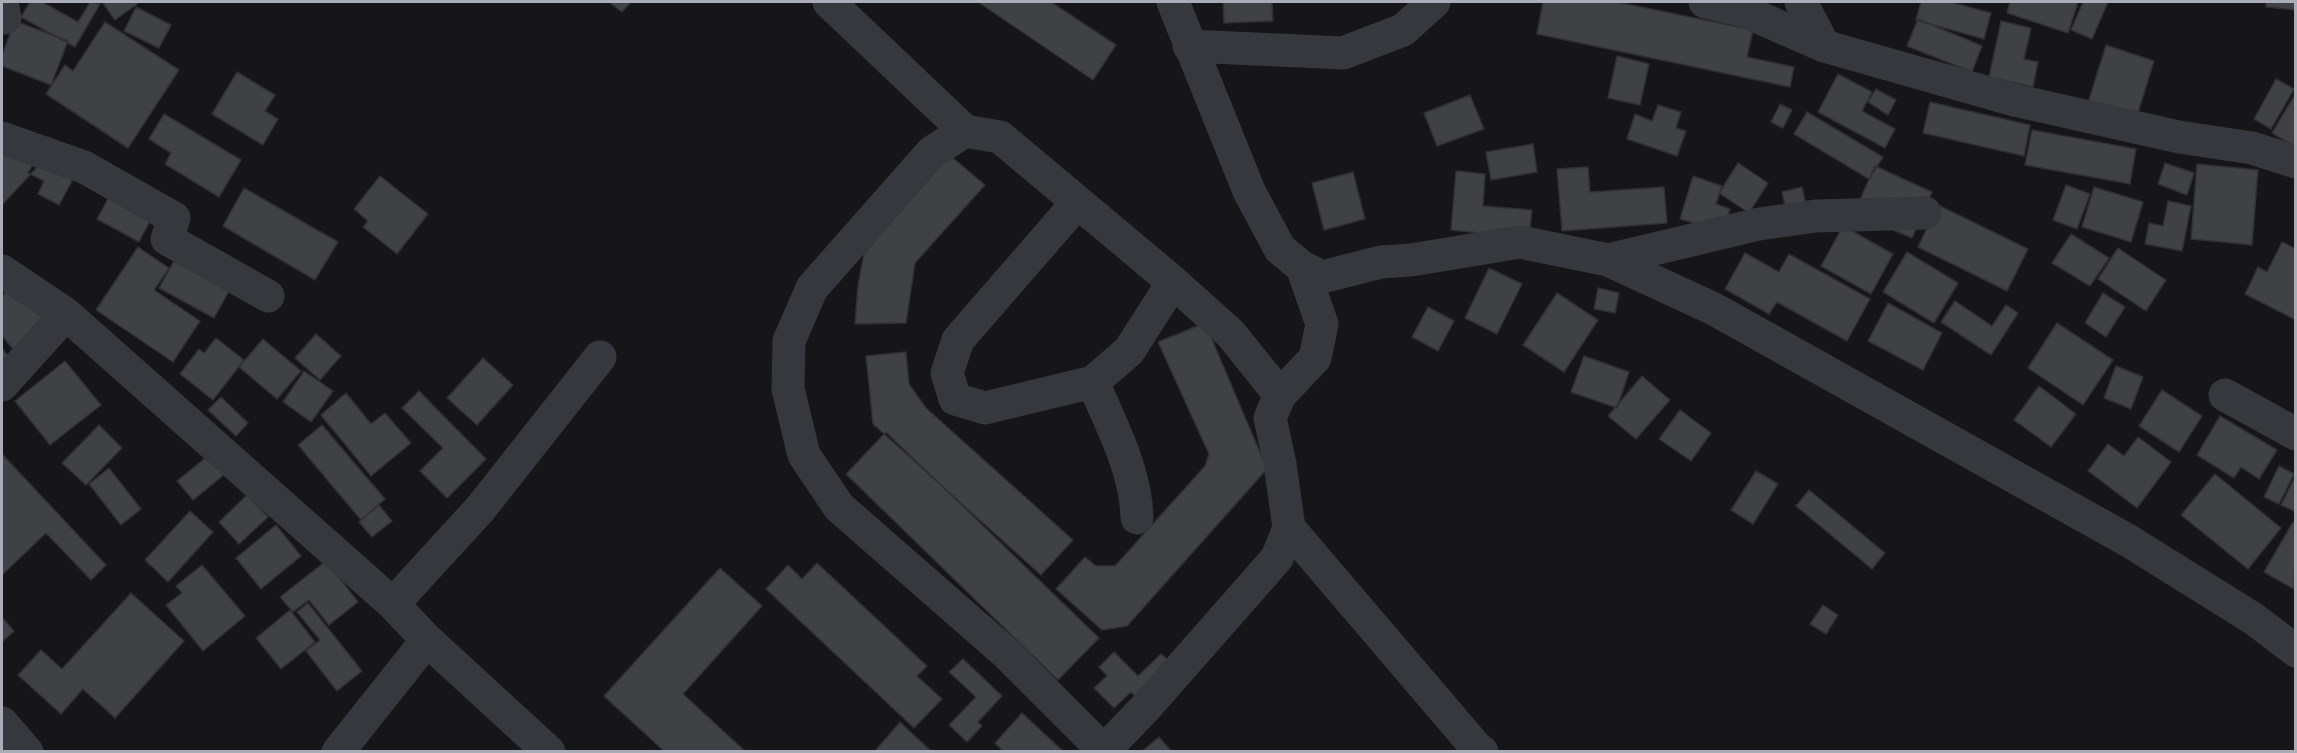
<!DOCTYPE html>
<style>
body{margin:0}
#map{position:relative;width:2297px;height:753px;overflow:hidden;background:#161618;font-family:"Exo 2",sans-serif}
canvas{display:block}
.frame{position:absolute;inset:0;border:3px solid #a8adb8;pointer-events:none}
</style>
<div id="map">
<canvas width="2297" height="753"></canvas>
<div class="frame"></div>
</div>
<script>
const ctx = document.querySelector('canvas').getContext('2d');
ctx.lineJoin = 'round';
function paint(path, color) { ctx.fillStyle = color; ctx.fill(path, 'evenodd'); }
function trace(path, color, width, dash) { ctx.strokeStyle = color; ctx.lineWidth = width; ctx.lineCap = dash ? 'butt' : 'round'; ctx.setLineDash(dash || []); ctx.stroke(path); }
const building = new Path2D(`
 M30 2H42L78 22 90 2 100 4 75 47 21 17Z
 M102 2H140L115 20Z
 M609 2H631L622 12Z
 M978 2H1051L1116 45 1093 80Z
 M1223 2H1272L1273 21 1224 23Z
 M1543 2H1617L1753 30 1747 57 1794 67 1790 87 1537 34Z
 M1921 2H1950L1991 13 1984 39 1916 20Z
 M2010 2H2078L2068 33 2007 13Z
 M2083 2H2108L2092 39 2071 30Z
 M2266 2H2296V10L2266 7Z
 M136 7 171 25 159 48 124 31Z
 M1918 19 1982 46 1972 72 1907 46Z
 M15 21 68 41 51 85 2 66V55Z
 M2001 21 2031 28 2024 59 2038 62 2033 87 1989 77Z
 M105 22 179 70 128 148 46 94 65 65 73 71Z
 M2106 45 2154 61 2136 119 2088 103Z
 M1617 56 1649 64 1640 105 1608 98Z
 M237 72 275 95 265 111 278 119 263 145 212 114Z
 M1838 74 1872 92 1862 111 1895 129 1885 148 1818 112Z
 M2276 79 2294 89 2271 129 2254 119Z
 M1876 89 1896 100 1888 115 1868 102Z
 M2296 93V147L2272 133Z
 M1470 95 1484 129 1437 146 1424 113Z
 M1930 102 2030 125 2024 156 1923 133Z
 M1780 104 1792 110 1783 128 1771 122Z
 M1658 105 1681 112 1676 128 1686 131 1677 156 1627 139 1635 114 1652 121Z
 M1807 112 1883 157 1869 179 1794 134Z
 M164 114 241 160 219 197 165 164 171 153 149 139Z
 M2 126 41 163 2 205Z
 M2032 130 2136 149 2130 184 2025 165Z
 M48 137 85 157 59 205 38 194 44 181 28 173Z
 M1533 144 1537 172 1491 180 1486 152Z
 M947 153 985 185 915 263 906 323 855 324 858 285 864 254Z
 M1738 163 1768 183 1749 213 1719 193Z
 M2165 163 2194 173 2187 195 2158 184Z
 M2197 164 2258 170 2252 245 2191 239Z
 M1875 166 1932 192 1912 238 1854 213Z
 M1588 167 1590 192 1664 187 1667 223 1562 231 1557 169Z
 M1456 171 1485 174 1483 206 1532 210 1529 238 1451 230Z
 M1353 172 1365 219 1324 230 1312 183Z
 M121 175 150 221 139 242 97 219Z
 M380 176 428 214 397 254 363 227 368 221 354 209Z
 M1693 176 1722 186 1716 204 1730 209 1723 232 1680 219Z
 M2066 185 2090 194 2077 229 2053 220Z
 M1802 187 1806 205 1786 210 1782 192Z
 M2094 187 2143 202 2131 242 2082 227Z
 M244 188 338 242 315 280 223 226Z
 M2168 201 2191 206 2182 251 2145 244 2149 223 2163 226Z
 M1938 205 2028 249 2007 291 1918 247Z
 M1843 226 1893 254 1871 294 1821 266Z
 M2071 234 2109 258 2090 286 2052 263Z
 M2282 242 2296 249V320L2245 294 2258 267 2267 272Z
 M138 247 169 268 154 290 200 321 173 362 96 310Z
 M2118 248 2166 280 2146 311 2098 279Z
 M1907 252 1958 283 1934 323 1883 292Z
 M1745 253 1779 272 1789 254 1870 299 1847 341 1777 302 1769 314 1725 289Z
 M174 261 229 291 214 318 159 288Z
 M1489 268 1522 284 1497 334 1465 318Z
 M14 284 46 319 13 349 2 336V296Z
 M1598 288 1619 293 1615 313 1594 309Z
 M1557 293 1598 320 1564 372 1523 345Z
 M2103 293 2125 307 2106 337 2085 323Z
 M1955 301 1992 326 2006 305 2018 313 1991 355 1941 322Z
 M1888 303 1942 333 1923 370 1868 341Z
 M1428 307 1454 321 1438 351 1412 337Z
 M1205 323 1267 469 1127 626 1102 630 1056 589 1085 557 1096 566H1115L1205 466 1209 454 1158 342Z
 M2057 323 2113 360 2083 405 2028 368Z
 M316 334 341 356 320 380 295 358Z
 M216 338 244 360 213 400 180 374 199 349 204 353Z
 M263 339 301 371 277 399 239 367Z
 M2 348 12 361 2 369Z
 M906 352 909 384 926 408 1073 540 1041 575 873 424 866 356Z
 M1584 356 1629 372 1617 408 1571 392Z
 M483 358 513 385 477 425 447 398Z
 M65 361 101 405 50 445 15 401Z
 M2116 366 2143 377 2131 409 2104 398Z
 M304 371 333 391 311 422 283 402Z
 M1642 376 1670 400 1636 439 1608 416Z
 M2039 386 2076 414 2051 447 2014 420Z
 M2162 390 2202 416 2179 452 2139 426Z
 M419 391 486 459 447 498 420 471 443 448 402 408Z
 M346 393 371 424 385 413 411 443 371 476 321 415Z
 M221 397 248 423 236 436 208 410Z
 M1680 410 1711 433 1691 461 1659 439Z
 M2220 416 2277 450 2259 479 2241 467 2234 478 2197 455Z
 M99 425 122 448 86 485 62 463Z
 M322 425 385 499 361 520 298 445Z
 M886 432 1099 638 1058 680 846 474Z
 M2138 437 2171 462 2137 508 2088 471 2108 444 2124 456Z
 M2 454 106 565 91 580 46 533 2 575Z
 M209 455 225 474 193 500 177 481Z
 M2279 466 2294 474 2279 504 2264 497Z
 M109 468 141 509 121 525 89 484Z
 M1756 471 1778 484 1753 524 1731 510Z
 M2215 474 2281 528 2248 569 2181 515Z
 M2296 475V512L2281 505Z
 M1809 490 1885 553 1872 569 1796 506Z
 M247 495 268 517 239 544 219 522Z
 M379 505 392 521 372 537 359 522Z
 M190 511 213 532 168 582 145 560Z
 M2293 522 2296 524 2294 589 2264 572Z
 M276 525 301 556 261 589 236 558Z
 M326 561 358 602 329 625 309 600 293 612 280 597Z
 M817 563 927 666 917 676 942 699 914 728 766 589 788 565 802 579Z
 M202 565 245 616 203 651 166 605 182 593 176 586Z
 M720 568 762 606 683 694 746 752H665L604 696Z
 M131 593 184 641 115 718 83 689 61 714 18 675 41 650 62 669Z
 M308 603 362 671 337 691 306 651 320 640 297 612Z
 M1823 605 1838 615 1826 634 1810 624Z
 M290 610 315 642 281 669 256 638Z
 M2 617 14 631 2 642Z
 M1114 652 1138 676 1161 654 1167 659 1149 710 1131 692 1114 708 1094 688 1107 676 1099 667Z
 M963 659 1002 696 978 722 982 726 967 742 949 725 976 697 949 672Z
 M1022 713 1064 752H1004L995 743Z
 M900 722 932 752H874Z
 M1159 737 1172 752H1141Z`);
paint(building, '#404145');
trace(building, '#303034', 1.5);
trace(new Path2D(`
 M2 2 5 18
 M829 2 965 131
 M1173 2 1249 191 1280 249 1302 267 1322 277 1381 262 1411 260 1520 242 1608 260 1714 309 2129 541 2254 619 2296 651
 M1705 2 1744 11 1824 46 1801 2
 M1189 46 1343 53 1403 30 1434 2
 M1824 46 2014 100 2179 137 2252 148 2296 162
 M2 138 84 167 174 218 167 239 268 296
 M1077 203 958 340 947 373 955 399 985 408 1093 382 1129 351 1173 282
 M1608 260 1759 224 1816 216 1925 213
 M2 271 66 314 393 604 427 640 549 752
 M1093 382C1111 425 1136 470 1137 518
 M2 385 66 314
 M2225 395 2296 434
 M1289 528 1475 746 1482 752
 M393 604 480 509 600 357
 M2 723 27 752
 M1104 751 1147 706 1277 558 1289 528 1280 464 1270 418 1280 395 1315 358 1322 324 1302 267
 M338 752 427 640
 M1105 752 1006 653 839 507 804 455 788 389 789 341 812 288 932 152 965 131 1000 137 1173 282 1231 334 1280 395`), '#37383d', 33);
</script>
